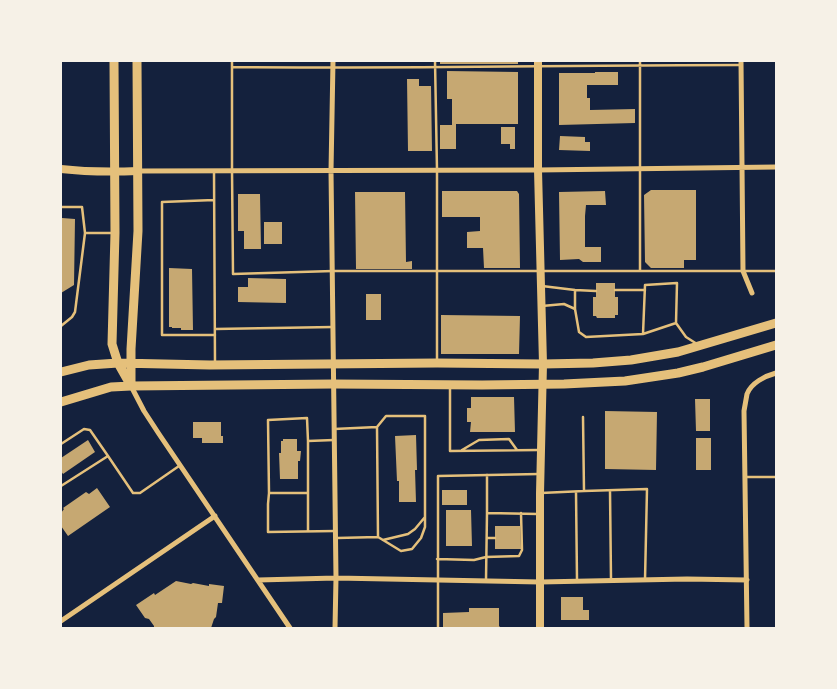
<!DOCTYPE html>
<style>
body{margin:0}
#map{position:relative;width:837px;height:689px;overflow:hidden;background:#14213d;font-family:Bitter,serif}
canvas{display:block}
.frame{position:absolute;inset:0;border:62px solid #f6f1e7;pointer-events:none}
</style>
<div id="map">
<canvas width="837" height="689"></canvas>
<div class="frame"></div>
</div>
<script>
const ctx = document.querySelector('canvas').getContext('2d');
ctx.lineJoin = 'round';
function paint(path, color) { ctx.fillStyle = color; ctx.fill(path, 'evenodd'); }
function trace(path, color, width, dash) { ctx.strokeStyle = color; ctx.lineWidth = width; ctx.lineCap = dash ? 'butt' : 'round'; ctx.setLineDash(dash || []); ctx.stroke(path); }
paint(new Path2D(`
 M440 61H518V64H440Z
 M447 71 518 72V124H456V149H440V125H452V99H447Z
 M595 72H618V85H587V98H590V110L635 109V123L559 125V73H595Z
 M407 79H419V86H431L432 151H408Z
 M501 127H515V149H510V144H501Z
 M560 136 585 137V142H590V151L559 150Z
 M651 190H696V260H684V268H651L645 262 644 195Z
 M442 191H517L519 194 520 268H484L483 248H467V232L480 231V217H442Z
 M605 191 606 205H586L585 216V247H601V262H583L579 259 560 260 559 192Z
 M355 192H405L406 262 412 261V269H356Z
 M238 194H260L261 249H244V231H238Z
 M62 218 75 219 74 285 61 293V219Z
 M264 222H282V244H264Z
 M169 268 192 269 193 330H181V328H172V327H169Z
 M248 278 286 279V303L238 302V287H248Z
 M596 283H615V297H618V315H615V318H597L596 316H593V297H596Z
 M366 294H381V320H366Z
 M441 315 520 316 519 354H441Z
 M471 397H514L515 432H470L471 422H467V408H471Z
 M695 399H710V431H696Z
 M605 411 657 412 656 470 605 469Z
 M193 422H221V436H223V443H202V438H193Z
 M416 435 417 470H415L416 502H399V481H397L395 436Z
 M696 438H711V470H696Z
 M283 439H297V451H301L300 461H298V479H280L279 453H281V441H283Z
 M88 440 95 452 63 474 61 471V458Z
 M97 488 110 507 68 536 61 526V513L64 509 63 508 86 492 89 494Z
 M442 490H467V505H442Z
 M446 510H471L472 546H446Z
 M495 526H520L521 549H495Z
 M176 581 191 584 193 583 209 586V584L224 586 222 603H218L216 617 214 619 211 628H154V626L149 619 145 618 136 605 154 593 155 595Z
 M561 597H583V610H589V620H561Z
 M469 608H499V626L501 628H443V613L469 612Z`), '#c6a872');
trace(new Path2D(`
 M232 61V170L233 274 333 271H776
 M435 61 437 170V362
 M640 61V271
 M232 67C402 69 571 65 741 65
 M214 171 215 363
 M214 200 162 202V335H215
 M61 207H82L85 233
 M542 286 575 290 596 291
 M575 290V309L579 332 586 337 643 334 676 323 677 283 645 285 643 334
 M615 290H645
 M542 306 564 304 575 309
 M676 323 686 337 697 344
 M61 326 72 317 75 312 85 233H113
 M215 329 333 327
 M450 386V451L539 450
 M583 417 584 491 647 489 645 580
 M334 429 377 427 378 537
 M308 441V493H269L268 420 307 418 308 441 334 440
 M61 444 84 429 90 430 108 456 61 486
 M462 450 479 440 509 439 517 450
 M108 456 133 493H140L179 466
 M487 475V513
 M746 477H776
 M610 491 611 579
 M576 492 577 580
 M269 493 268 504V532L335 531
 M308 493V531
 M541 493 584 491
 M337 538 378 537 383 540 401 551 412 549 421 538 425 527V416H386L377 427
 M487 538H495
 M383 540 408 534 415 529 425 517
 M437 559 474 560 486 557 519 556 522 550 521 513
 M486 580 487 513 538 514
 M438 628V476L539 474`), '#e5c07b', 2.5);
trace(new Path2D(`
 M333 61 331 171 336 578 335 628
 M741 61 743 271 752 293
 M138 171 538 170 776 167
 M131 386 144 411 159 434 290 628
 M258 580 336 578 540 582 687 579 747 580
 M61 621 215 516
 M747 628 744 411C745 405 746 400 747 394 751 383 765 376 776 373`), '#e5c07b', 5);
trace(new Path2D(`
 M538 61V170L543 364 540 493V628
 M61 169C87 172 112 172 138 171`), '#e5c07b', 8);
trace(new Path2D(`
 M114 61 115 233 112 344 118 363 131 386
 M61 372 89 365 118 363 210 365 437 363 543 364 593 363 631 360 678 352 776 323
 M131 383V349L138 231 137 61
 M61 402 111 387 131 386 333 384 482 385 564 384 625 381 678 373 703 367 776 345`), '#e5c07b', 9);
</script>
